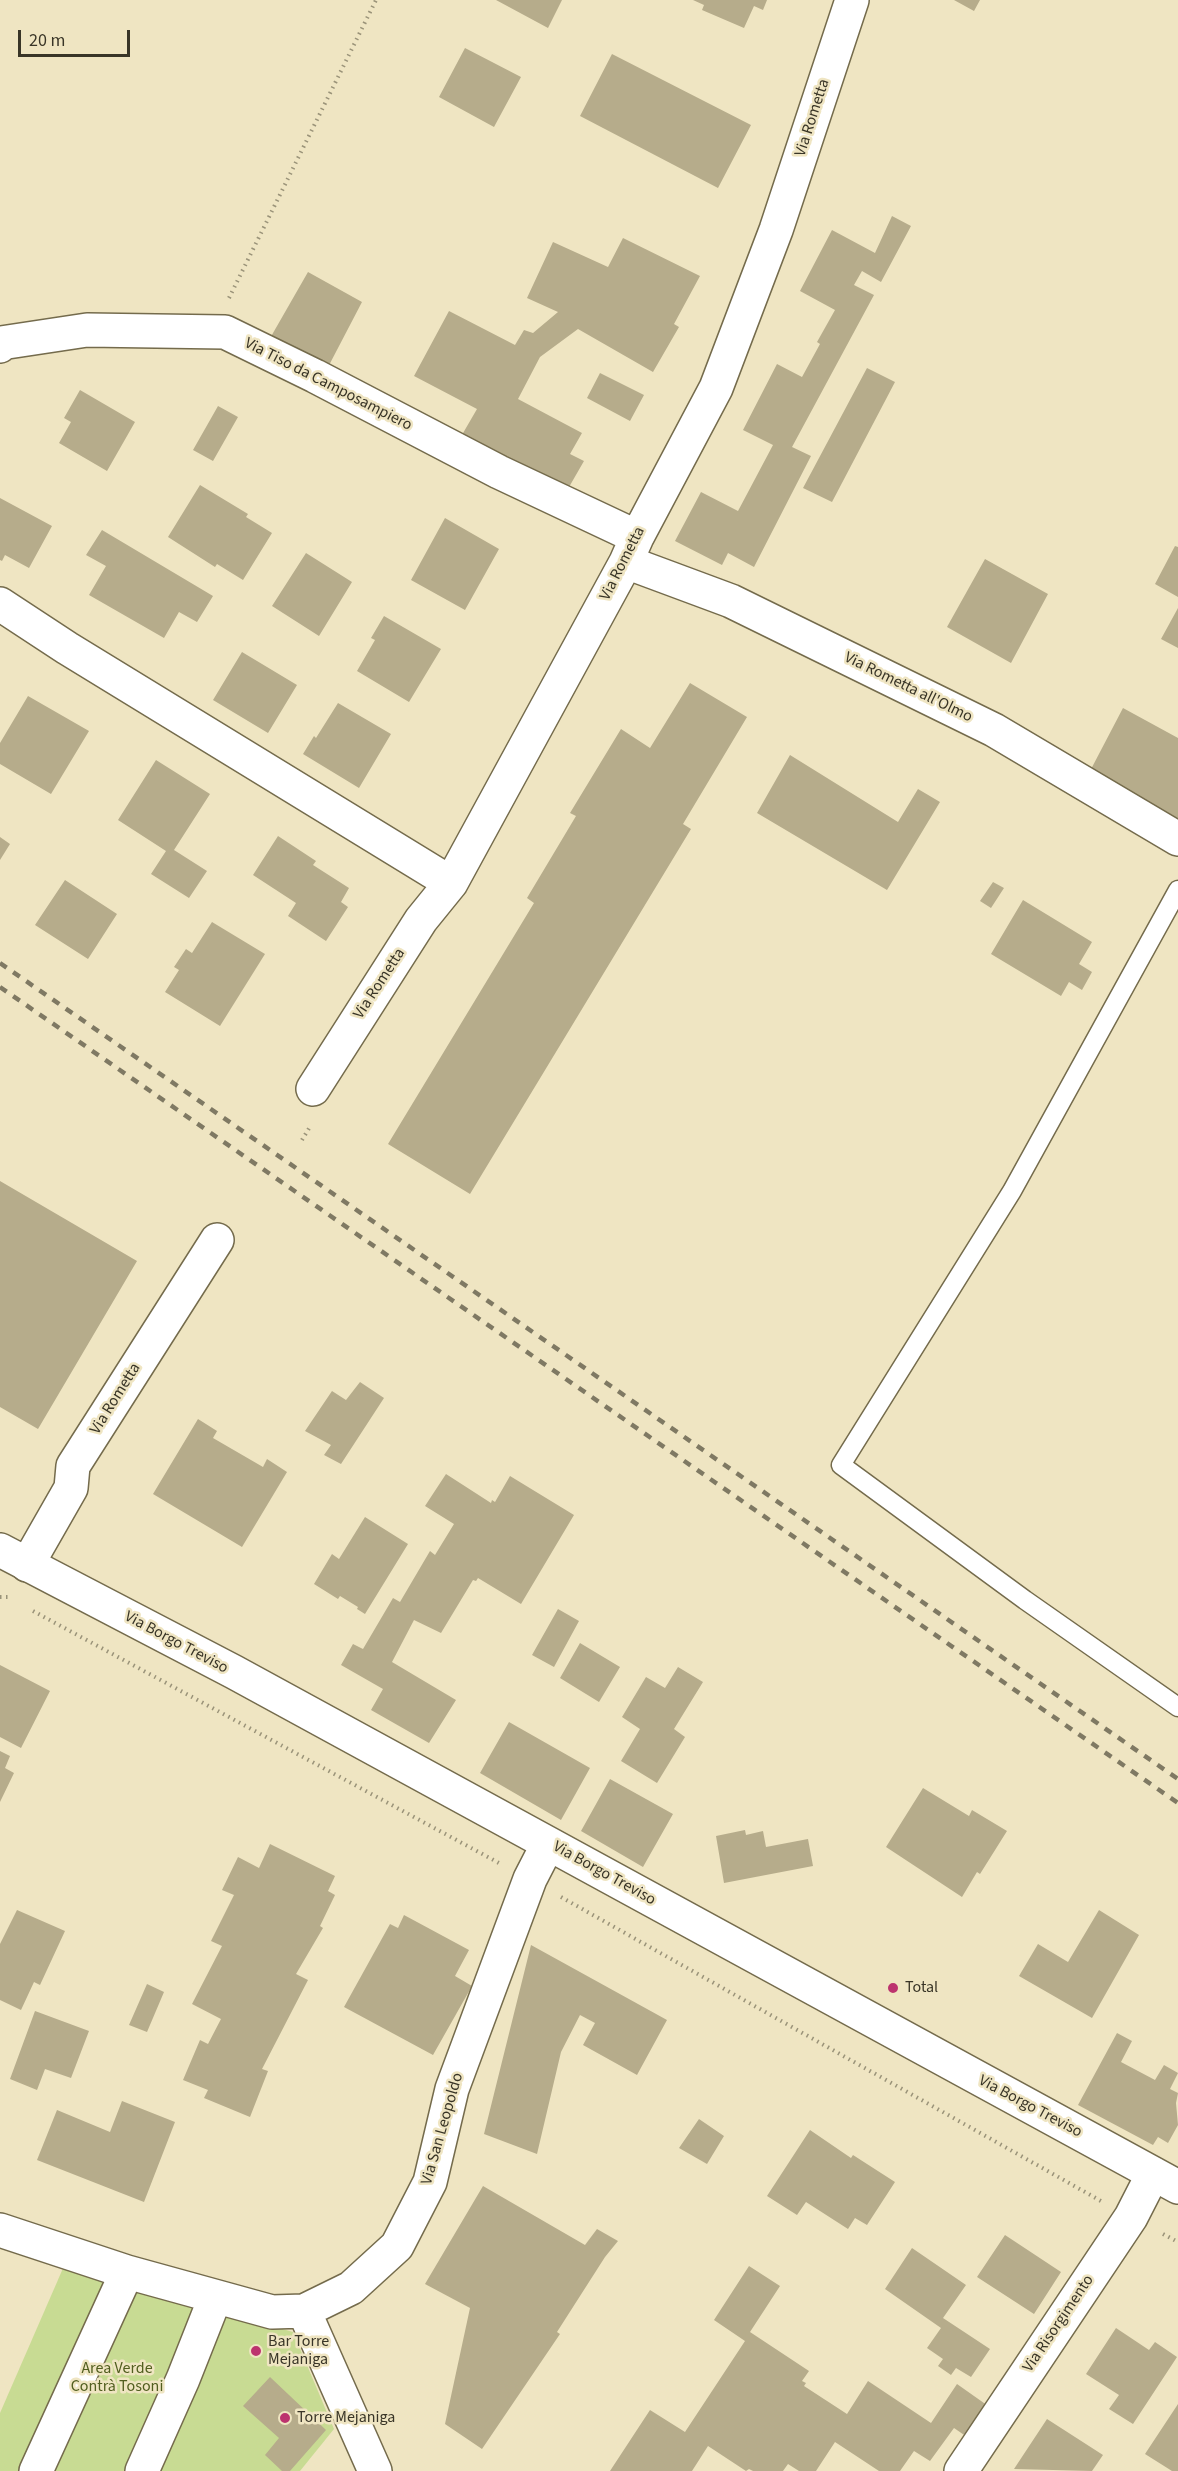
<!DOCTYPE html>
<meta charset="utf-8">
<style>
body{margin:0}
#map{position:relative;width:1178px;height:2471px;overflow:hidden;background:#efe5c2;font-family:"Source Sans 3",sans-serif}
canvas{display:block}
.scale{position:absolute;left:18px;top:30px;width:112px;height:27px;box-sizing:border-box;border:3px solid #393527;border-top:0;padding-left:8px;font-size:18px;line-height:21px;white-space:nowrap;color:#393527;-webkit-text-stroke:4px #efe5c2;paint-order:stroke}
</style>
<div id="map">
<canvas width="1178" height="2471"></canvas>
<div class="scale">20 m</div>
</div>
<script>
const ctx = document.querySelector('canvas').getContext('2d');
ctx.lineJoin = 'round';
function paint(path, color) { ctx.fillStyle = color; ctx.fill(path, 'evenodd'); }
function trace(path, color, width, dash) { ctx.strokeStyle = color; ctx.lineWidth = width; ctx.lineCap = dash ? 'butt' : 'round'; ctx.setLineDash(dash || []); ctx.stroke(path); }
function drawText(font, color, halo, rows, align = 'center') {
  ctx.font = font + ' "Source Sans 3",sans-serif'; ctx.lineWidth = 5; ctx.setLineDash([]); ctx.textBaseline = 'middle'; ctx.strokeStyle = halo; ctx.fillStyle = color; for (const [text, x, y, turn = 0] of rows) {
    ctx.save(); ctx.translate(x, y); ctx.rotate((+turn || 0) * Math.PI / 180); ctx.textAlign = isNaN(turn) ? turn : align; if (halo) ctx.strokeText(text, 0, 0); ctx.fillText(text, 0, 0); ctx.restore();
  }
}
paint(new Path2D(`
 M64 2266 293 2332 334 2429 300 2471H0V2413Z`), '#c8db93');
paint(new Path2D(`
 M496 0H562L548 28Z
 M693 0H767L763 10 754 6 744 28 702 10 704 5Z
 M954 0H980L974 11Z
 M465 48 521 77 494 127 439 97Z
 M612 54 751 125 718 188 580 116Z
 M892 216 911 226 881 282 862 271 854 285 874 295 792 447 811 456 754 567 728 553 722 565 675 541 701 492 738 511 773 445 743 430 777 364 802 377 820 344 817 342 835 310 800 291 832 230 875 253Z
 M623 238 700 276 674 324 679 327 653 372 578 329 540 357 518 399 582 433 570 454 584 461 565 494 459 440 477 409 414 376 449 311 515 345 524 330 533 333 558 312 527 298 553 242 608 267Z
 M308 272 362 302 326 371 269 340Z
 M867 368 895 382 832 502 803 488Z
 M600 373 644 395 630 421 587 398Z
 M80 390 135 422 107 471 59 443 71 422 64 418Z
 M218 406 238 417 213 461 193 450Z
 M200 485 248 514 246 517 272 533 243 580 217 564 215 567 168 537Z
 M0 498 52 526 29 568 5 555 2 561 0 560Z
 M445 518 499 549 465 610 411 580Z
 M102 530 213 596 197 622 179 612 164 638 89 595 106 566 86 555Z
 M1175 546 1178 547V597L1155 584Z
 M306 553 352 582 319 636 272 606Z
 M985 559 1048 594 1011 663 947 627Z
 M1178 608V648L1161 639Z
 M384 616 441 649 409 702 357 671 375 640 371 638Z
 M242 652 297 685 268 733 213 700Z
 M690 683 747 717 683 824 691 829 470 1194 388 1144 534 903 527 898 576 816 570 813 621 729 650 748Z
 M28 696 89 731 51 794 0 764V743Z
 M338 703 391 734 359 788 303 754 314 736 316 738Z
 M1123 708 1178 738V821L1089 773Z
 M790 755 898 822 918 789 940 802 887 890 757 813Z
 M156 760 210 794 174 850 207 871 189 898 151 874 166 851 118 820Z
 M278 836 316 861 313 865 349 888 341 902 348 907 326 941 288 916 296 903 253 875Z
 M0 837 10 844 0 860Z
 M65 880 117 914 88 959 35 925Z
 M993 882 1004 888 991 908 980 901Z
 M1023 900 1092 942 1079 964 1092 972 1082 990 1069 982 1061 996 991 954Z
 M212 922 265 954 220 1026 165 992 179 970 174 967 186 949 192 953Z
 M0 1181 137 1261 38 1429 0 1407Z
 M360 1382 384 1398 341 1464 324 1455 331 1445 305 1431 332 1391 346 1400Z
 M198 1419 217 1431 213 1438 263 1467 267 1459 287 1472 242 1547 153 1494Z
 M446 1474 491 1503 492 1500 495 1502 510 1476 574 1515 521 1604 478 1578 476 1581 473 1580 441 1633 414 1620 392 1662 456 1700 429 1743 371 1710 383 1689 341 1665 353 1644 363 1649 393 1598 400 1602 430 1551 435 1555 454 1524 425 1506Z
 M365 1517 408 1544 365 1614 357 1609 358 1607 340 1596 338 1599 314 1584 332 1554 339 1559Z
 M558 1609 579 1621 554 1667 532 1655Z
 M580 1643 620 1667 599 1702 560 1678Z
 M0 1665 50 1691 21 1748 0 1737Z
 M678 1667 703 1682 674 1729 685 1737 657 1783 621 1761 640 1729 622 1717 646 1677 665 1688Z
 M509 1722 590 1768 561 1820 480 1773Z
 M0 1751 10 1756 5 1768 14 1773 0 1802Z
 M610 1779 673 1814 643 1867 581 1831Z
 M923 1788 969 1816 972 1810 1007 1831 980 1874 977 1872 962 1897 886 1847Z
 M745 1830 746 1835 763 1831 766 1847 808 1839 813 1866 724 1883 716 1836Z
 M270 1844 335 1876 328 1891 335 1895 320 1926 323 1928 296 1974 308 1980 262 2069 268 2071 250 2117 204 2098 208 2090 183 2080 200 2040 208 2044 221 2019 192 2004 222 1946 211 1941 234 1895 222 1890 238 1857 259 1868Z
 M17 1910 65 1931 40 1985 34 1982 21 2010 0 2000V1944Z
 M1099 1910 1139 1935 1092 2018 1019 1976 1038 1944 1068 1962Z
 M404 1915 469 1950 455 1976 472 1986 433 2055 344 2007 390 1924 398 1928Z
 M531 1945 667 2020 637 2075 583 2045 595 2023 580 2015 561 2052 537 2154 484 2134Z
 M147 1984 164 1992 147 2032 129 2025Z
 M35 2011 89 2031 71 2078 45 2069 37 2090 10 2079Z
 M1117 2033 1132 2041 1121 2062 1155 2080 1164 2065 1178 2073 1170 2089 1178 2093 1176 2103 1178 2125 1168 2143 1158 2137 1153 2145 1078 2105Z
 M122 2101 175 2122 144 2202 37 2160 57 2110 110 2132Z
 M699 2119 724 2136 707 2164 679 2148Z
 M810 2130 851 2158 853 2155 895 2182 867 2225 855 2218 848 2229 806 2202 797 2215 767 2196Z
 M483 2186 585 2245 597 2229 618 2241 605 2257 557 2332 560 2334 482 2449 445 2424 470 2308 425 2284Z
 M1005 2235 1061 2272 1034 2314 977 2277Z
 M912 2248 966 2285 943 2318 990 2349 971 2377 956 2368 951 2375 938 2366 943 2359 927 2348 941 2328 885 2289Z
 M749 2266 780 2286 750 2332 809 2371 802 2381 806 2383 804 2386 847 2414 868 2381 931 2423 957 2384 991 2408 970 2439 954 2428 930 2461 914 2451 900 2471H879L835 2442 816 2471H799L788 2464 783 2471H753L749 2469 746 2471 708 2446 692 2471H610L650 2410 685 2432 745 2341 714 2320Z
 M1116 2328 1149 2350 1155 2342 1177 2357 1133 2424 1109 2409 1119 2395 1086 2374Z
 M270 2377 326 2430 290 2471H282L265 2455 279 2438 243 2406Z
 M1178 2404V2471H1172L1145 2454Z
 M1047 2419 1103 2455 1092 2471 1014 2469Z`), '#b6ac8b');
const service = new Path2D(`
 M1178 890 1012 1191 841 1465 1025 1600 1178 1707`);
const minor = new Path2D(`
 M0 346 1 343 87 330 225 332 315 376 499 472 637 537
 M626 562 731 601 994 730 1178 839
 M0 604 67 648 451 883
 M313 1089 421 920 451 883 626 562 637 537 716 388 776 230 852 0
 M27 1565 71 1488 73 1466 217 1240
 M0 2230 127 2272 272 2312 304 2311 351 2288 397 2246 430 2182 452 2089 530 1879 548 1844
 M304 2311 375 2471
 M36 2471 127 2272
 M142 2471 183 2379 215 2298
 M961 2471 1131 2217 1153 2174`);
const tertiary = new Path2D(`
 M0 1550 234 1672 1178 2187`);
trace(service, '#746b4c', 21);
trace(minor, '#746b4c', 36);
trace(tertiary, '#746b4c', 36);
trace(new Path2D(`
 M229 298 376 0
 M302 1140 311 1125
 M0 1597H8
 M33 1611 499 1863
 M561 1897 1101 2201
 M1163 2234 1178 2242`), '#9a9379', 4, [1.5, 4.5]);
trace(service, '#fff', 18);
trace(minor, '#fff', 33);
trace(tertiary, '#fff', 33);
trace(new Path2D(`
 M0 963 1178 1779
 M0 987 1178 1803`), '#7f7963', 4.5, [8, 8]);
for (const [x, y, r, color] of [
 [893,1988,6,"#bc336e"],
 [256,2351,6,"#bc336e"],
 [285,2418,6,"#bc336e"]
]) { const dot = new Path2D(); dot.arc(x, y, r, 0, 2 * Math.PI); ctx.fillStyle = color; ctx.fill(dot); trace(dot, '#efe5c2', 2); }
drawText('16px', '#393527', '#efe5c2', [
 ["Via Rometta",813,118,-72],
 ["Via Tiso da Camposampiero",328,385,27],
 ["Via Rometta",623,564,-63],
 ["Via Rometta all'Olmo",908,688,26],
 ["Via Rometta",380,984,-57],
 ["Via Rometta",116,1399,-58],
 ["Via Borgo Treviso",176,1643,28],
 ["Via Borgo Treviso",604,1874,29],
 ["Via Borgo Treviso",1030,2107,28],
 ["Via San Leopoldo",443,2129,-74],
 ["Via Risorgimento",1059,2324,-56]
]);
drawText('16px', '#393527', '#efe5c2', [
 ["Total",905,1988],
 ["Bar Torre",268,2342],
 ["Mejaniga",268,2360],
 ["Torre Mejaniga",297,2418]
], 'left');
drawText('16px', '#515e1f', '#efe5c2', [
 ["Area Verde",117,2369],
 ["Contrà Tosoni",117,2387]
]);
</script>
